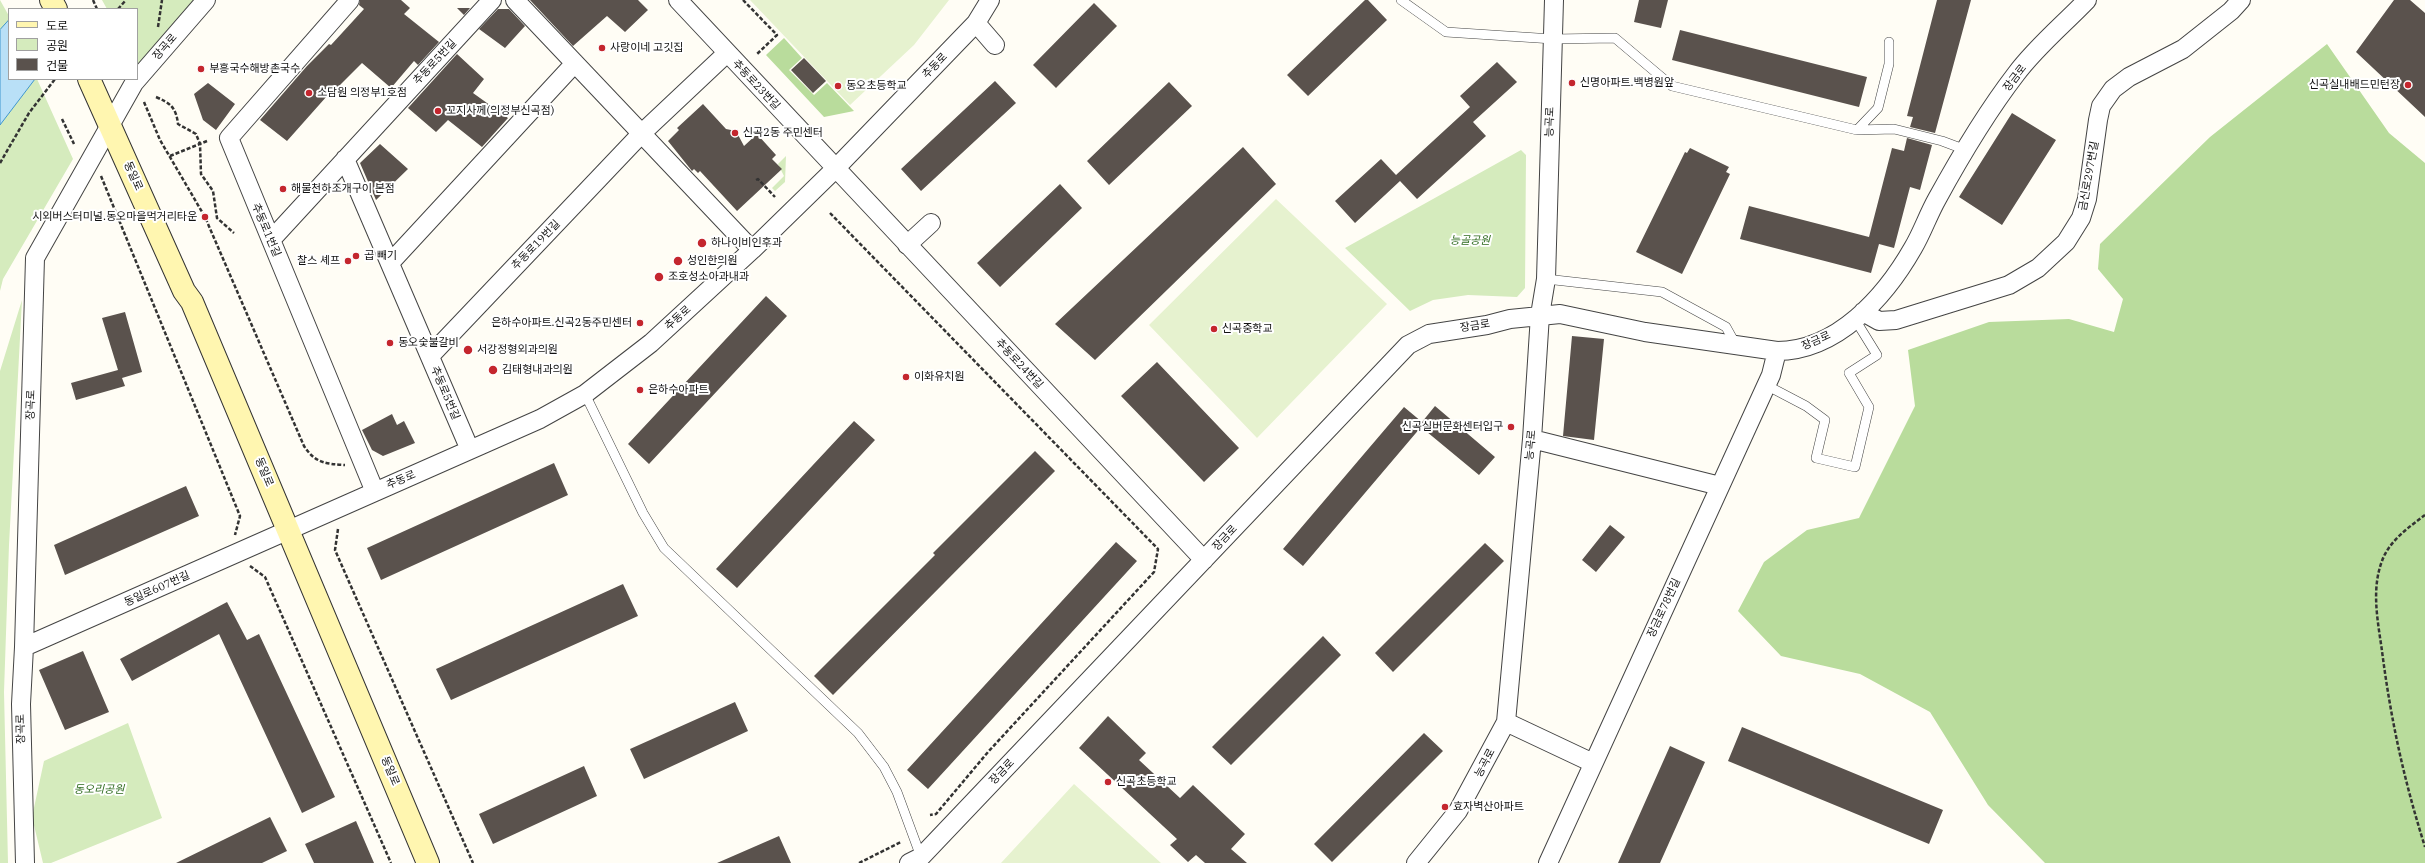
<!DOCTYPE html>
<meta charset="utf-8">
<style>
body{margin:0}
#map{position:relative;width:2425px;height:863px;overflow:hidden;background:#fffdf5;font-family:"IBM Plex Serif","Noto Sans KR",serif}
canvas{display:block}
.legend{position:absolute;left:8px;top:8px;width:130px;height:72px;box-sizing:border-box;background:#fff;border:1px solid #a0a0a0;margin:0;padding:5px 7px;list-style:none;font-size:12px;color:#111}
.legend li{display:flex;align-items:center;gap:8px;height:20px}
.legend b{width:20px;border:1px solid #a0a0a0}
</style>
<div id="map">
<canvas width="2425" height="863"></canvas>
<ul class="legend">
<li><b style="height:5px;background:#fff6b0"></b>도로</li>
<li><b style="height:11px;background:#d5ebbd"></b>공원</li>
<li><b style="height:11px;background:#5a524d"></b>건물</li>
</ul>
</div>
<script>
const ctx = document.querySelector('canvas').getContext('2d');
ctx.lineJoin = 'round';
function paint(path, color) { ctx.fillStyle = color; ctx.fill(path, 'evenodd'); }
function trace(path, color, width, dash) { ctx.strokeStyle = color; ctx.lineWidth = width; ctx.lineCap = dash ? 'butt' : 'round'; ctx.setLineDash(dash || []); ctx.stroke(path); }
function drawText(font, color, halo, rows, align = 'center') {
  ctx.font = font + ' "IBM Plex Serif","Noto Sans KR",serif'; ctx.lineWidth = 4; ctx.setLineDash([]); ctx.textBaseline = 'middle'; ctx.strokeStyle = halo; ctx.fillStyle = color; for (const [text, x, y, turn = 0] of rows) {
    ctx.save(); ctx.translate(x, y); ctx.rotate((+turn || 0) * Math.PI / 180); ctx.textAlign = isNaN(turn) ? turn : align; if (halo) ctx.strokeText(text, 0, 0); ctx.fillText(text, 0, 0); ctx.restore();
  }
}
paint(new Path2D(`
 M0 0 9 16V79H37L73 159 3 279 0 291Z
 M102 0H208L137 70V9H107Z
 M1521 150 1526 155 1525 288 1517 297 1468 295 1433 300 1410 311 1345 248Z
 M786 156 785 182 775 191 772 188 784 176 778 164Z
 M22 300 9 545 4 692 8 863H0V371Z
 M128 723 162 818 51 863H43L32 817 44 761Z`), '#d5ebbd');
paint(new Path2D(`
 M784 38 802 58 789 70 814 95 827 83 854 111 824 117 766 55Z
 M2327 44 2389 133 2425 163V863H2045L1988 805 1930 712 1860 674 1781 656 1738 611 1764 562 1807 530 1859 518 1915 406 1908 350 1989 322 2069 319 2114 332 2123 299 2098 269 2100 244 2210 137Z`), '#b9dc9c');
paint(new Path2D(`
 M750 0H949L914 45 850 105Z
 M1276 199 1387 304 1257 438 1149 325Z
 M1074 784 1161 863H1001Z`), '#e6f2cf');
const water = new Path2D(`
 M9 20V79H35L0 125V30Z`);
paint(water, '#b9e0f7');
trace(water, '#3f96cf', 1);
paint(new Path2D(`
 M25 0H96L89 9H17Z`), '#fffdf5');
paint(new Path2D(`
 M360 0H401L410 8 404 14 439 42 418 65 414 61 391 88 362 63 337 88 335 87 287 141 260 120 307 66 329 44 331 45 364 9 359 5Z
 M530 0H638L648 10 625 32 607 16 573 46Z
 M1365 0H1368L1387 20 1308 96 1287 75Z
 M1639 0H1668L1661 28 1634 22Z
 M1937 0H1971L1935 133 1910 127 1913 117 1907 116Z
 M2394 0H2410L2425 13V117L2356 52Z
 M1094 3 1117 26 1056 88 1033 65Z
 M457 8H470L464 15Z
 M498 9H509L525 26 505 48 479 29Z
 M1680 30 1867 77 1859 107 1672 60Z
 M457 54 484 79 473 93 508 118 482 147 448 120 436 132 408 108Z
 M804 58 826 81 813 93 791 70Z
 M1497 62 1517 82 1473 122 1486 136 1417 199 1400 181 1355 223 1335 201 1381 159 1396 175 1470 107 1460 96Z
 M995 81 1016 103 921 191 901 169Z
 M1169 82 1192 106 1109 185 1087 161Z
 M208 83 235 104 216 130 203 120 194 94Z
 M703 104 726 129 736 131 744 146 757 134 776 155 772 159 782 169 737 211 700 171 698 173 694 169 692 171 668 141 679 130 677 128Z
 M2012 113 2056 140 2002 225 1959 197Z
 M1907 138 1932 145 1920 190 1910 187 1894 248 1879 244 1871 273 1740 239 1749 206 1869 237 1892 148 1904 151Z
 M380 144 408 169 376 200 360 163Z
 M1243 147 1276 184 1095 360 1055 324Z
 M1690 148 1729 167 1726 172 1730 174 1682 274 1636 252 1685 152 1687 153Z
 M1060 184 1082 208 1000 287 977 263Z
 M766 296 787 316 649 464 628 444Z
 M125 312 142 372 122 378 125 386 76 400 71 383 118 370 102 318Z
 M1572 336 1604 339 1594 440 1563 436Z
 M1157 362 1239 448 1204 482 1121 396Z
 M1435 406 1495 457 1479 475 1421 427 1303 566 1283 549 1404 407 1422 422Z
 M392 414 397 425 404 421 415 443 383 456 372 450 362 430Z
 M854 421 875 440 737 588 716 569Z
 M1035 451 1055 471 833 695 814 676 935 555 933 553Z
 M554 463 568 495 381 580 367 548Z
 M186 486 199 516 65 575 54 545Z
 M1610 525 1625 537 1596 572 1582 560Z
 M1116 542 1137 561 928 789 907 770Z
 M1485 543 1504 561 1393 672 1375 653Z
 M623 584 638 616 451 700 436 669Z
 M227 602 247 640 259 634 335 797 302 813 219 634 132 681 120 659Z
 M1323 636 1341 655 1231 765 1212 747Z
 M83 651 109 712 65 730 39 670Z
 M735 702 748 731 644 779 630 749Z
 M1108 716 1146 753 1139 760 1180 798 1193 785 1245 834 1231 849 1247 863H1205L1196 855 1188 862 1170 845 1177 839 1079 748Z
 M1742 727 1943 810 1929 844 1728 761Z
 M1424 733 1443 751 1332 862 1314 844Z
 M1670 746 1705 762 1660 863H1618Z
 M584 766 597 796 493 844 479 814Z
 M270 817 287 851 262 863H176Z
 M356 821 374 863H314L305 844Z
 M779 836 791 863H717Z`), '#5a524d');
const lane = new Path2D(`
 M1401 0 1446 32 1553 39 1615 38 1672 86 1857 130 1894 129 1942 141 1966 150
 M1857 130 1878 108 1889 64V42
 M1546 279 1662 292 1726 327 1736 345
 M1766 385 1806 406 1825 420 1816 458 1855 467 1869 407 1849 373 1877 355 1856 321
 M585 394 643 513 664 548 858 733 884 767 897 792 921 857`);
const street = new Path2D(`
 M350 0 229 138 375 492
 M515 0 752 250
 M678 0 1204 560
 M976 23 995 45
 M345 159 470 450
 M271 240 492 0
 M907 245 931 223
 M390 263 575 63
 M1863 312 1879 321 1896 320 2009 285 2038 268 2066 242 2081 218 2087 199 2098 120 2101 106 2113 89 2129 77 2183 49 2231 11 2241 0
 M430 356 642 133 727 53
 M1532 439 1720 486
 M24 647 540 419 585 394 651 343 752 250 835 169 976 23 990 0
 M1506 722 1593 763
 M25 863 21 704 24 647 35 258 134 83 206 0
 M909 863 921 857 1408 345 1429 334 1487 325 1510 319 1560 314 1645 332 1777 351C1837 351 1885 297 1913 248 1922 233 1928 215 1937 199 1960 157 1986 113 2016 74 2036 47 2064 24 2087 0
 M1416 863 1458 811 1506 722 1532 439 1540 315 1546 279 1554 0
 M1548 863 1771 375 1777 351`);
const secondary = new Path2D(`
 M51 0 56 9
 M89 79 184 291 192 302 428 863`);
trace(lane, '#444', 10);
trace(street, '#444', 20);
trace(secondary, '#333', 24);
trace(new Path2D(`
 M93 0 97 9
 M743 0 777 35 757 54
 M118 9 126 0
 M158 27 162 0
 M156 97C170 103 176 107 178 124L196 134 200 144 201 174 213 191 217 218 234 233
 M144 102 160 140 205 217 304 446C315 463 326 464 345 465
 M62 119 74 144
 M170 156 207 141
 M0 163 29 113 55 79
 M101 176 240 516 235 535
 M756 180 758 179 775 197
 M830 213 1158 549 1154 572 988 752 936 814 930 815
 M2425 515C2409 527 2389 541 2382 561 2371 590 2378 622 2382 651 2391 721 2404 780 2425 847
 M338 529 335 550 473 863
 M250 566 265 577 391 863
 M859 863 901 842`), '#333', 2.5, [4, 2]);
trace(lane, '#fff', 9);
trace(street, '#fff', 18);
trace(secondary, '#fff6b0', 22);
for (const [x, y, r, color] of [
 [602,48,4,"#c4262e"],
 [201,69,4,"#c4262e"],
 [1572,83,4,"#c4262e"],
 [2408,85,4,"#c4262e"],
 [838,86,4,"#c4262e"],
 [309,93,4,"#c4262e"],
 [438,111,4,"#c4262e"],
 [735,133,4,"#c4262e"],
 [283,189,4,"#c4262e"],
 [205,217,4,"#c4262e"],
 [702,243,5,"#c4262e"],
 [356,256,4,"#c4262e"],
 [348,261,4,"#c4262e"],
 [678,261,5,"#c4262e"],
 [659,277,5,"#c4262e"],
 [640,323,4,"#c4262e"],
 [1214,329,4,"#c4262e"],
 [390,343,4,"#c4262e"],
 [468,350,5,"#c4262e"],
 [493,370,5,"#c4262e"],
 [906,377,4,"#c4262e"],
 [640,390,4,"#c4262e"],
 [1511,427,4,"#c4262e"],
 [1108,782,4,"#c4262e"],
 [1445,807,4,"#c4262e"]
]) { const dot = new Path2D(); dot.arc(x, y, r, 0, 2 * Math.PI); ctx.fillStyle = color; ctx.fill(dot); trace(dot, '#fff', 1.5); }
drawText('11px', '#111', '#fff', [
 ["장곡로",165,47,-49],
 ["추동로5번길",435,62,-47],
 ["추동로",935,66,-46],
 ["장금로",2015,78,-52],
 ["추동로23번길",756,85,47],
 ["능곡로",1550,122,-88],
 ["동일로",133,176,66],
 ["금신로297번길",2089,176,-80],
 ["추동로1번길",266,230,67],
 ["추동로19번길",536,245,-46],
 ["추동로",678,318,-42],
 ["장금로",1475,326,-9],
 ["장금로",1816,341,-24],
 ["추동로24번길",1019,364,47],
 ["추동로5번길",445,393,67],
 ["장곡로",31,405,-88],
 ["능곡로",1531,445,-85],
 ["동일로",264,472,67],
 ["추동로",401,480,-23],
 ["장금로",1225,538,-47],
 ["동일로607번길",157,589,-24],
 ["장금로78번길",1664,608,-65],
 ["장곡로",21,729,-91],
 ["능곡로",1485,763,-62],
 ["동일로",390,771,67],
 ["장금로",1002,772,-46]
]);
drawText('11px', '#111', '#fff', [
 ["사랑이네 고깃집",610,48],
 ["부흥국수해방촌국수",209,69],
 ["신명아파트.백병원앞",1580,83],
 ["신곡실내배드민턴장",2400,85,"right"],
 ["동오초등학교",846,86],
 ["소담원 의정부1호점",317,93],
 ["꼬지사께(의정부신곡점)",446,111],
 ["신곡2동 주민센터",743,133],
 ["해물천하조개구이 본점",291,189],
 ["시외버스터미널.동오마을먹거리타운",197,217,"right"],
 ["하나이비인후과",711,243],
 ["곱 빼기",364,256],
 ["찰스 셰프",340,261,"right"],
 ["성인한의원",687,261],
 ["조호성소아과내과",668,277],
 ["은하수아파트.신곡2동주민센터",632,323,"right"],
 ["신곡중학교",1222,329],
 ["동오숯불갈비",398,343],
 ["서강정형외과의원",477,350],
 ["김태형내과의원",502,370],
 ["이화유치원",914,377],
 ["은하수아파트",648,390],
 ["신곡실버문화센터입구",1503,427,"right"],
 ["신곡초등학교",1116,782],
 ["효자벽산아파트",1453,807]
], 'left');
drawText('italic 11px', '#2f6b1f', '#fff', [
 ["능골공원",1470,241],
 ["동오리공원",99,790]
]);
</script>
